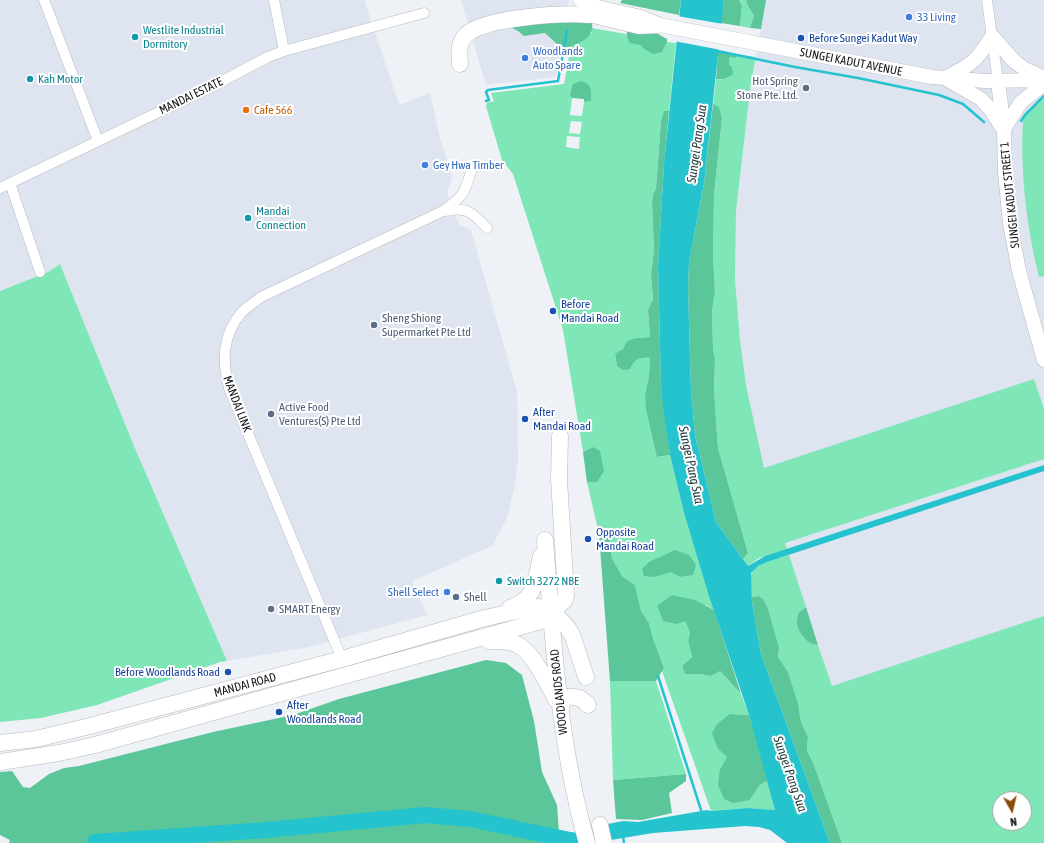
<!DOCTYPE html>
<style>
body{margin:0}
#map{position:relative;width:1044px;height:843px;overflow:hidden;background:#eef1f6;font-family:"Asap Condensed",sans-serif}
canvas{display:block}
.north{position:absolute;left:992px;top:791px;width:40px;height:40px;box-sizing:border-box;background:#fff;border:1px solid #a1a1a2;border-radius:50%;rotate:172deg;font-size:11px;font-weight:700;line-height:16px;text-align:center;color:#141517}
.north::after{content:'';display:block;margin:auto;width:14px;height:18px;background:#894c0c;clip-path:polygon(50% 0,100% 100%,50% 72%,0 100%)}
</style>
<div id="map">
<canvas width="1044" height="843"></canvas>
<div class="north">N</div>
</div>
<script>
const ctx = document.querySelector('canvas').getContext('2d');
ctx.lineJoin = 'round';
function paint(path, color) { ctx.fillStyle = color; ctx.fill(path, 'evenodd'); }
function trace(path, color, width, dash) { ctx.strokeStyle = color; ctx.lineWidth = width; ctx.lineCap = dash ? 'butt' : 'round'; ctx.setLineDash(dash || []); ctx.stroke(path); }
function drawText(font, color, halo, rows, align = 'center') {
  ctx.font = font + ' "Asap Condensed",sans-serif'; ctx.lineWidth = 4; ctx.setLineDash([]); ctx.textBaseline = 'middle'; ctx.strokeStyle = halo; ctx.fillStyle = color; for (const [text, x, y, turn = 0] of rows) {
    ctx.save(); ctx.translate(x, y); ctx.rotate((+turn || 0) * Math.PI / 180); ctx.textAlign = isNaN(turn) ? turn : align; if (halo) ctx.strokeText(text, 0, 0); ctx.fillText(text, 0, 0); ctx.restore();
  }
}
paint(new Path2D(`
 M0 0H365L367 9 399 105 430 93 440 138 452 177 447 194 459 225 471 230 517 392 518 460 515 484 507 518 492 546 412 581 427 615 309 647 227 661 134 446 60 264 48 272 0 291Z
 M461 0H569L556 77 486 85Z
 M766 0H1044V843H883L770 498 746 385 740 340 735 279 736 211 751 82ZM1000 799H1024V823H1000Z`), '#dee4f0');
paint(new Path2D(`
 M739 0H746L747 4 754 16 750 28 740 26 742 6Z
 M592 28 626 34 627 38 640 45 644 49 662 52 667 42 676 43 669 111 664 112 661 121 656 188 653 195 652 204 654 249 651 276 653 299 648 310 650 337 637 338 615 355 617 366 633 363 641 357 650 358 649 376 645 394 647 409 658 457 670 455 684 513 714 610 706 605 657 606 663 621H685L690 633 688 641 692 657 682 666 685 674H700L710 676 719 670 741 694 749 715 730 714 718 749 727 757 720 769 750 800 759 786 768 780 775 810 747 808 711 811 662 671 664 668 653 638 649 623 641 611 635 585 622 576 612 558 609 537 599 534 587 482H597L593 447 583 452 563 330 513 174 502 160 486 106 487 103 494 101 491 93 564 84 571 46 583 40 592 33ZM570 95 591 101 584 102 582 116 570 115 572 98ZM571 121 582 122 580 134 569 133ZM567 136 580 137 579 149 566 147ZM696 565 692 575 680 577 671 571 655 577 642 569Z
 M737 54 756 57 751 82 736 211 735 279 740 340 746 385 764 468 1034 379 1044 409V459L785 543 787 549 759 558 748 566 743 559 748 553 718 448 716 421 714 388 715 359 713 349 712 311 715 292 713 256 714 195 722 118 719 108 713 104 716 79 721 80 729 66V57L736 58Z
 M1043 99H1044V276L1039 277C1026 225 1020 172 1023 118Z
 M60 264 134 446 227 661 220 662 97 705 41 718 0 722V291L48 272Z
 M789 555 806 607 798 613 814 645H818L832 686 1044 616V843H842L814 765 807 750 808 737 801 722 798 703 788 672 778 657 779 648 758 596 752 597C752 590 749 578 752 572 757 563 779 558 789 555ZM1000 799H1024V823H1000Z
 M610 681H656L686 774 613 780Z`), '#7fe6b8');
paint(new Path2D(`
 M622 0H681L679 15 620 3Z
 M724 0H739L742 6 740 26 721 23Z
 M746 0H766L761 29 750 28 754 16 747 4Z
 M592 20C592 24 593 30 591 33 587 41 574 45 567 48L557 44 545 33 524 36 518 31 510 27V24Z
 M628 28 658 34 667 39V42L662 52 653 54 644 49 640 45 630 43C626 37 626 34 628 28Z
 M718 50 737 54 736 58 729 57V65L732 67 733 74C727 78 723 80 716 79Z
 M581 81 588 84 591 90V101L584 102V99L572 98 570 95 573 84Z
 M713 104 719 107 722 118 714 195 713 256 715 292 712 311 713 349 715 359 714 388 716 421 718 448 748 553 743 559 716 522 695 435 691 389 688 289 689 263 704 183Z
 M664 111H669L664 164 658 267 661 383 670 455 657 457 646 409 645 394 649 376 650 358C640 357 634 359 630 369L623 370 617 366 615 354 623 349 627 341 637 338 650 337 648 310 653 299 651 276 654 249 652 204 653 195 656 188 661 121Z
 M593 447 600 451 604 471 597 482H587L583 452Z
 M599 534 609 537 612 558 622 576 635 585 641 611 649 623 653 638 664 668 656 681H610Z
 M675 550 689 555 696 565 693 575 680 577 671 572 655 577 644 576 642 569 649 562Z
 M672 595 695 600 714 610 741 694 720 671 710 676 700 674H685L682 666 692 657 688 641 690 633 685 621 677 624 663 621 657 606Z
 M758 596 763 599 768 609 779 648 778 657 788 672 798 703 801 722 808 737 807 750 814 765 842 843H830L761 654 752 602V597Z
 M806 607 818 645C808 645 798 633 797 623 797 620 798 616 798 613Z
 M486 660 506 663 522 675 534 721 542 772 557 805 559 832 554 843H9L10 840 0 835V772L12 771 23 787 30 788 49 774 64 768 79 766 213 732 293 715 339 699Z
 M730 714 749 715 768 780 759 786 750 800 733 803 724 799 718 785 720 769 727 757 718 749 712 733 717 724Z
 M686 774V781L669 793 672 813 642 820 616 819 613 780Z`), '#5ac699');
paint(new Path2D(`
 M681 0H724L704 183 689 263 688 289 691 389 695 435 716 522 748 566 765 556 1044 465V471L767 562 758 566 751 573 752 602 761 654 830 843H787L770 830 759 827 745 826 653 833 611 840 608 824 623 821 638 822 707 810 711 811 747 808 775 810 749 715 709 596 684 513 670 455 663 407 661 383 658 267 664 163Z`), '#25c3ce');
paint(new Path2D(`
 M677 16 723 24 721 50 674 41Z`), '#eef1f6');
trace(new Path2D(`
 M717 51 795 67 858 78 939 95 963 104 984 122
 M486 101 489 100 486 92 488 90 558 81 567 31
 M1021 121 1025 115 1044 96
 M658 676 702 813
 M623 836 624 843`), '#25c3ce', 2.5);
trace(new Path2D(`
 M95 842 266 830 426 815 470 819 570 840 577 841`), '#25c3ce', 16);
const street = new Path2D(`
 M44 0 98 141
 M274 0 284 51
 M987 0 998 82
 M10 183 40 272
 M0 188 211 87 268 57 284 51 424 13
 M444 211C467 206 472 212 487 228
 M342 659 229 388C222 361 222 335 242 312 247 307 255 302 261 297L443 211C462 197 464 195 471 172`);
const secondary = new Path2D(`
 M580 0 593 6 641 17 660 25 932 77 985 81 1044 80
 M589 15 639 27 658 26
 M945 78C971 65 977 61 992 36L1015 62 1025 69 1044 78
 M948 80 981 99 991 110 1001 126
 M998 82 1004 129 1005 172 1010 223 1019 271 1044 360
 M1004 129 1021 102 1044 84`);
const primary = new Path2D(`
 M460 64C459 53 458 43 466 35 484 17 564 13 589 15
 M545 540C553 641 559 745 587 843
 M510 608C537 598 535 581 541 556
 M489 641C499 641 511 640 520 646 535 656 548 685 557 701
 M561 710 562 703 567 697C577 696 582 698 588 705
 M0 743 36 739 90 726 342 659 485 618 530 608 539 607 551 613 559 618 568 628 573 637 586 677
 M0 762 59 753 95 745 541 621 564 601 566 596 559 479 560 436
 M600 825 604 843`);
trace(street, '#b7babe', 11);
trace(secondary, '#b7babe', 15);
trace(primary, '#b7babe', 17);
trace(street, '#fff', 10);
trace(secondary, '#fff', 14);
trace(primary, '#fff', 16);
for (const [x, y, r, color] of [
 [909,17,4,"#3f7fe0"],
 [135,37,4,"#0f9aa8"],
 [801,38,4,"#1a4fb4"],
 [525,58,4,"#3f7fe0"],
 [30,79,4,"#0f9aa8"],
 [806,88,4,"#5c6f8a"],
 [246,110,4,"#e8710a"],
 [425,165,4,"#3f7fe0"],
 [248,218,4,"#0f9aa8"],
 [553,311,4,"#1a4fb4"],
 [374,325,4,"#5c6f8a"],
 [271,414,4,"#5c6f8a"],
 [525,419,4,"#1a4fb4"],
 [588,539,4,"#1a4fb4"],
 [499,581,4,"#0f9aa8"],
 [447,592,4,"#3f7fe0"],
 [456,597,4,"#5c6f8a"],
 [271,609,4,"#5c6f8a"],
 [228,672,4,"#1a4fb4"],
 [279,712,4,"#1a4fb4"]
]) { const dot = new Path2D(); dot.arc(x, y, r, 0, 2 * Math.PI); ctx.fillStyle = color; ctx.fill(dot); trace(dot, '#fff', 1.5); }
drawText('12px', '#366cbe', '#fff', [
 ["33 Living",917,17],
 ["Woodlands",533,51],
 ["Auto Spare",533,65],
 ["Gey Hwa Timber",433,165],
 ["Shell Select",439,592,"right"]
], 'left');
drawText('12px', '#0d838f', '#fff', [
 ["Westlite Industrial",143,30],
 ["Dormitory",143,44],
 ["Kah Motor",38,79],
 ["Mandai",256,211],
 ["Connection",256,225],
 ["Switch 3272 NBE",507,581]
], 'left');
drawText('12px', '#164399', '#fff', [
 ["Before Sungei Kadut Way",809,38],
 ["Before",561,304],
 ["Mandai Road",561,318],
 ["After",533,412],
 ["Mandai Road",533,426],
 ["Opposite",596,532],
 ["Mandai Road",596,546],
 ["Before Woodlands Road",220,672,"right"],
 ["After",287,705],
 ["Woodlands Road",287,719]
], 'left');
drawText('12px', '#141517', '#fff', [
 ["SUNGEI KADUT AVENUE",851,62,11],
 ["MANDAI ESTATE",191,96,-26],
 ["SUNGEI KADUT STREET 1",1010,195,-96],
 ["MANDAI LINK",237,404,69],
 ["MANDAI ROAD",245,685,-15],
 ["WOODLANDS ROAD",559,692,-96]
]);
drawText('12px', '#4e5e75', '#fff', [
 ["Hot Spring",798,81,"right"],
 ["Stone Pte. Ltd.",798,95,"right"],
 ["Sheng Shiong",382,318],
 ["Supermarket Pte Ltd",382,332],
 ["Active Food",279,407],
 ["Ventures(S) Pte Ltd",279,421],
 ["Shell",464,597],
 ["SMART Energy",279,609]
], 'left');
drawText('12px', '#c56008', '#fff', [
 ["Cafe 566",254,110]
], 'left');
drawText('italic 13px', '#253d3f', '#fff', [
 ["Sungei Pang Sua",697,144,-82],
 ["Sungei Pang Sua",691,465,78],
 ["Sungei Pang Sua",790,774,71]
]);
</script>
